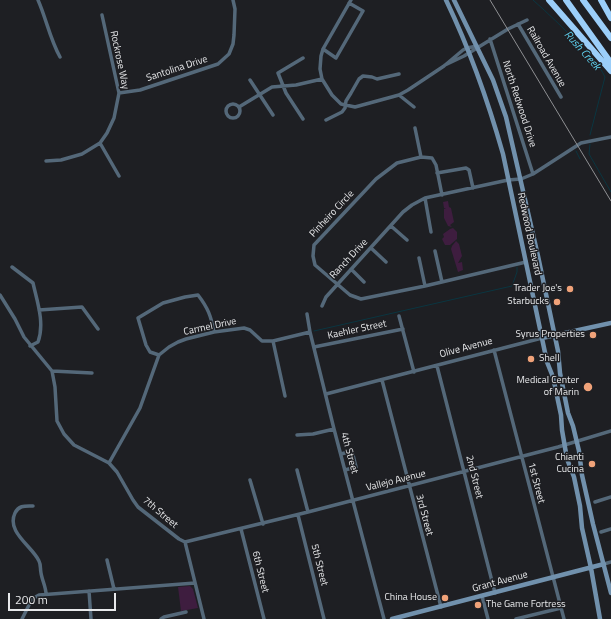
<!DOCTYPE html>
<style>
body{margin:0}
#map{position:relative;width:611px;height:619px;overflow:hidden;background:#1e1f23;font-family:"Titillium Web",sans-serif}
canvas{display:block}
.scale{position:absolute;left:8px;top:593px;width:108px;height:18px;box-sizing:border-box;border:2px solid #e8e9eb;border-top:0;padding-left:5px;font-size:12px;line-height:14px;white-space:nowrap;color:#e8e9eb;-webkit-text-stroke:3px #1e1f23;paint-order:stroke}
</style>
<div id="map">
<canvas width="611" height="619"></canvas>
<div class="scale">200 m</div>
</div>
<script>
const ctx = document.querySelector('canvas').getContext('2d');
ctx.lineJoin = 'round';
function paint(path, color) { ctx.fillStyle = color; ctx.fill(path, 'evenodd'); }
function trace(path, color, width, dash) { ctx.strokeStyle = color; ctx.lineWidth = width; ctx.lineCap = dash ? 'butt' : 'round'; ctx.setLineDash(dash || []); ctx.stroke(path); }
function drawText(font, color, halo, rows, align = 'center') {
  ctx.font = font + ' "Titillium Web",sans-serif'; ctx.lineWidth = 3; ctx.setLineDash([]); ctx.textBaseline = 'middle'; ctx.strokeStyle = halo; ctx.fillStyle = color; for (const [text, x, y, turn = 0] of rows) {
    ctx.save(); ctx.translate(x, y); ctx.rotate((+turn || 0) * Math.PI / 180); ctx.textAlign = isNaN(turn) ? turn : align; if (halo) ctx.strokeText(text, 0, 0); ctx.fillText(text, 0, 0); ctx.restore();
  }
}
paint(new Path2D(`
 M448 201 449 207 451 208 454 222 450 225 452 227 448 226 444 218V209L446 208H444L443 202Z
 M453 228 457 232V239L450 245H445L442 239 444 237 443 234 450 229Z
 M456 241 459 244 462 256 458 263 462 262 463 270 458 272 451 249 452 246Z
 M190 586 193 589 198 608 181 611 178 587Z`), '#3e1d3f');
trace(new Path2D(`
 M533 0C549 14 563 28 578 43 588 54 599 64 605 77L590 135
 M590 144 589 154 611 192
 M576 151 580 159
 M314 331 512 286 517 272V267`), '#0b3641', 1);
trace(new Path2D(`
 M38 0C46 18 50 39 60 57
 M351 0 323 49 321 56 320 69 322 79 332 95 341 104 355 107 399 95 408 90 444 66 463 50 467 48 477 46
 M518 24 561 97
 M490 39 533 174
 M323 49 336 58 363 11 349 3
 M445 65 464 56 508 29 527 20
 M250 80 273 115
 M119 93 140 90 218 64 229 54 233 44 234 35 235 9 233 0
 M399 95 414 107
 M226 111a7 7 0 1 1 14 0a7 7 0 1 1-14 0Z
 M239 107 272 87 296 85 322 79
 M303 119 286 93 278 73 303 58
 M326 120 342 112 345 108 346 101 351 93 359 79 363 76 372 77 377 79 399 74
 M415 128 421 157
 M100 143 119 176
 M46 161 61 160 82 154 100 143 107 133 114 118 119 93 102 15
 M437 173 466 168 469 170 473 188
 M442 195 436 165 432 158 421 157 397 163 376 179 314 245 313 256 315 265 350 295 361 299 425 286 526 262
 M425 198 431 232
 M391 226 407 240
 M371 248 386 262
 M435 251 442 282
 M419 258 425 286
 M12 267 33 283C37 301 45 323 38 342L30 346
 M351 269 364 282
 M0 295 15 319 24 337 52 371 55 387 57 421 64 434 74 445 109 463 117 472 133 500 138 507 179 539 185 542 204 619
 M322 306 326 297 403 212 412 205 425 198 508 180 521 179 533 174 581 143 611 137
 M39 310 82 307 98 329
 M307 314 310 332 334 429 384 619
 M399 316 414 372
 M273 341 285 396
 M314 347 403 329
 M494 350 564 619
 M159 355 150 352 146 345 138 318 163 303 185 297 198 295C208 308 211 316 214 332
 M437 366 495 593
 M52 371 92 373
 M382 380 441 607
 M326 394 542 338
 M297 435 313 434 334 429
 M341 454 352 451 356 467 345 470
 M109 463 140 408 159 355 169 347 178 342 186 339 214 332 244 328 250 330 262 341H273L310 332
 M297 470 308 512
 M250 480 263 524
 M595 502 611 497
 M33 506C25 506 19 505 15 513 6 532 32 546 39 561 41 565 40 568 41 573 42 580 46 587 46 594
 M298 515 324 619
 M241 529 264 619
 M601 532 611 529
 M185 542 308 512 558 447 611 431
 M107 560 114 589
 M604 564 611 562
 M89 591 91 619
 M482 596 488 619
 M22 619 32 599 39 595 195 583
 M161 619 164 617 186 612
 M516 619 561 608`), '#546879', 3.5);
trace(new Path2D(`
 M446 0C470 50 488 101 503 154L547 362 553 377 561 415 562 430 567 459 574 477 580 506 582 528 591 568 600 619
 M454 0 493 80 506 117 538 256 558 351 560 373 568 413 573 426 579 451 582 475 593 524 611 593
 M542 338 611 323
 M392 619 604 564`), '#7191ad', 4.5);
trace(new Path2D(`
 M549 0 611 71
 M566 0 611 63
 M583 0 611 38
 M601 0 611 18`), '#9bcef9', 6);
trace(new Path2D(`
 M490 0 611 201`), '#8f9093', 1);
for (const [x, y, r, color] of [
 [570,289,4,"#f0a279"],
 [557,302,4,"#f0a279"],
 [593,335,4,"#f0a279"],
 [531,359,4,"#f0a279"],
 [588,387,5,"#f0a279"],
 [592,464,4,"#f0a279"],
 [445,598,4,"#f0a279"],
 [478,605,4,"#f0a279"]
]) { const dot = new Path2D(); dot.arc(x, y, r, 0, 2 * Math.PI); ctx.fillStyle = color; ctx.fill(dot); trace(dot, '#1e1f23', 1.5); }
drawText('10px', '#e8e9eb', '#1e1f23', [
 ["Railroad Avenue",546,57,60],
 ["Rockrose Way",119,60,78],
 ["Santolina Drive",177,69,-18],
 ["North Redwood Drive",519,104,72],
 ["Pinheiro Circle",332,214,-47],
 ["Redwood Boulevard",529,234,78],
 ["Ranch Drive",349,259,-47],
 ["Carmel Drive",210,327,-12],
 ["Kaehler Street",357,330,-12],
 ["Olive Avenue",466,348,-15],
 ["4th Street",349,453,75],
 ["2nd Street",474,477,76],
 ["Vallejo Avenue",396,481,-14],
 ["1st Street",536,483,75],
 ["7th Street",160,513,40],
 ["3rd Street",424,515,75],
 ["5th Street",319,565,76],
 ["6th Street",260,572,76],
 ["Grant Avenue",500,582,-15]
]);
drawText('10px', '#e8e9eb', '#1e1f23', [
 ["Trader Joe's",562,289],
 ["Starbucks",549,302],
 ["Syrus Properties",585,335],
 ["Shell",539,359,"left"],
 ["Medical Center",579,381],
 ["of Marin",579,393],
 ["Chianti",584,458],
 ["Cucina",584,470],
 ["China House",437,598],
 ["The Game Fortress",486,605,"left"]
], 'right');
drawText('italic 11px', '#5fd2f0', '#1e1f23', [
 ["Rush Creek",582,51,48]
]);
</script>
